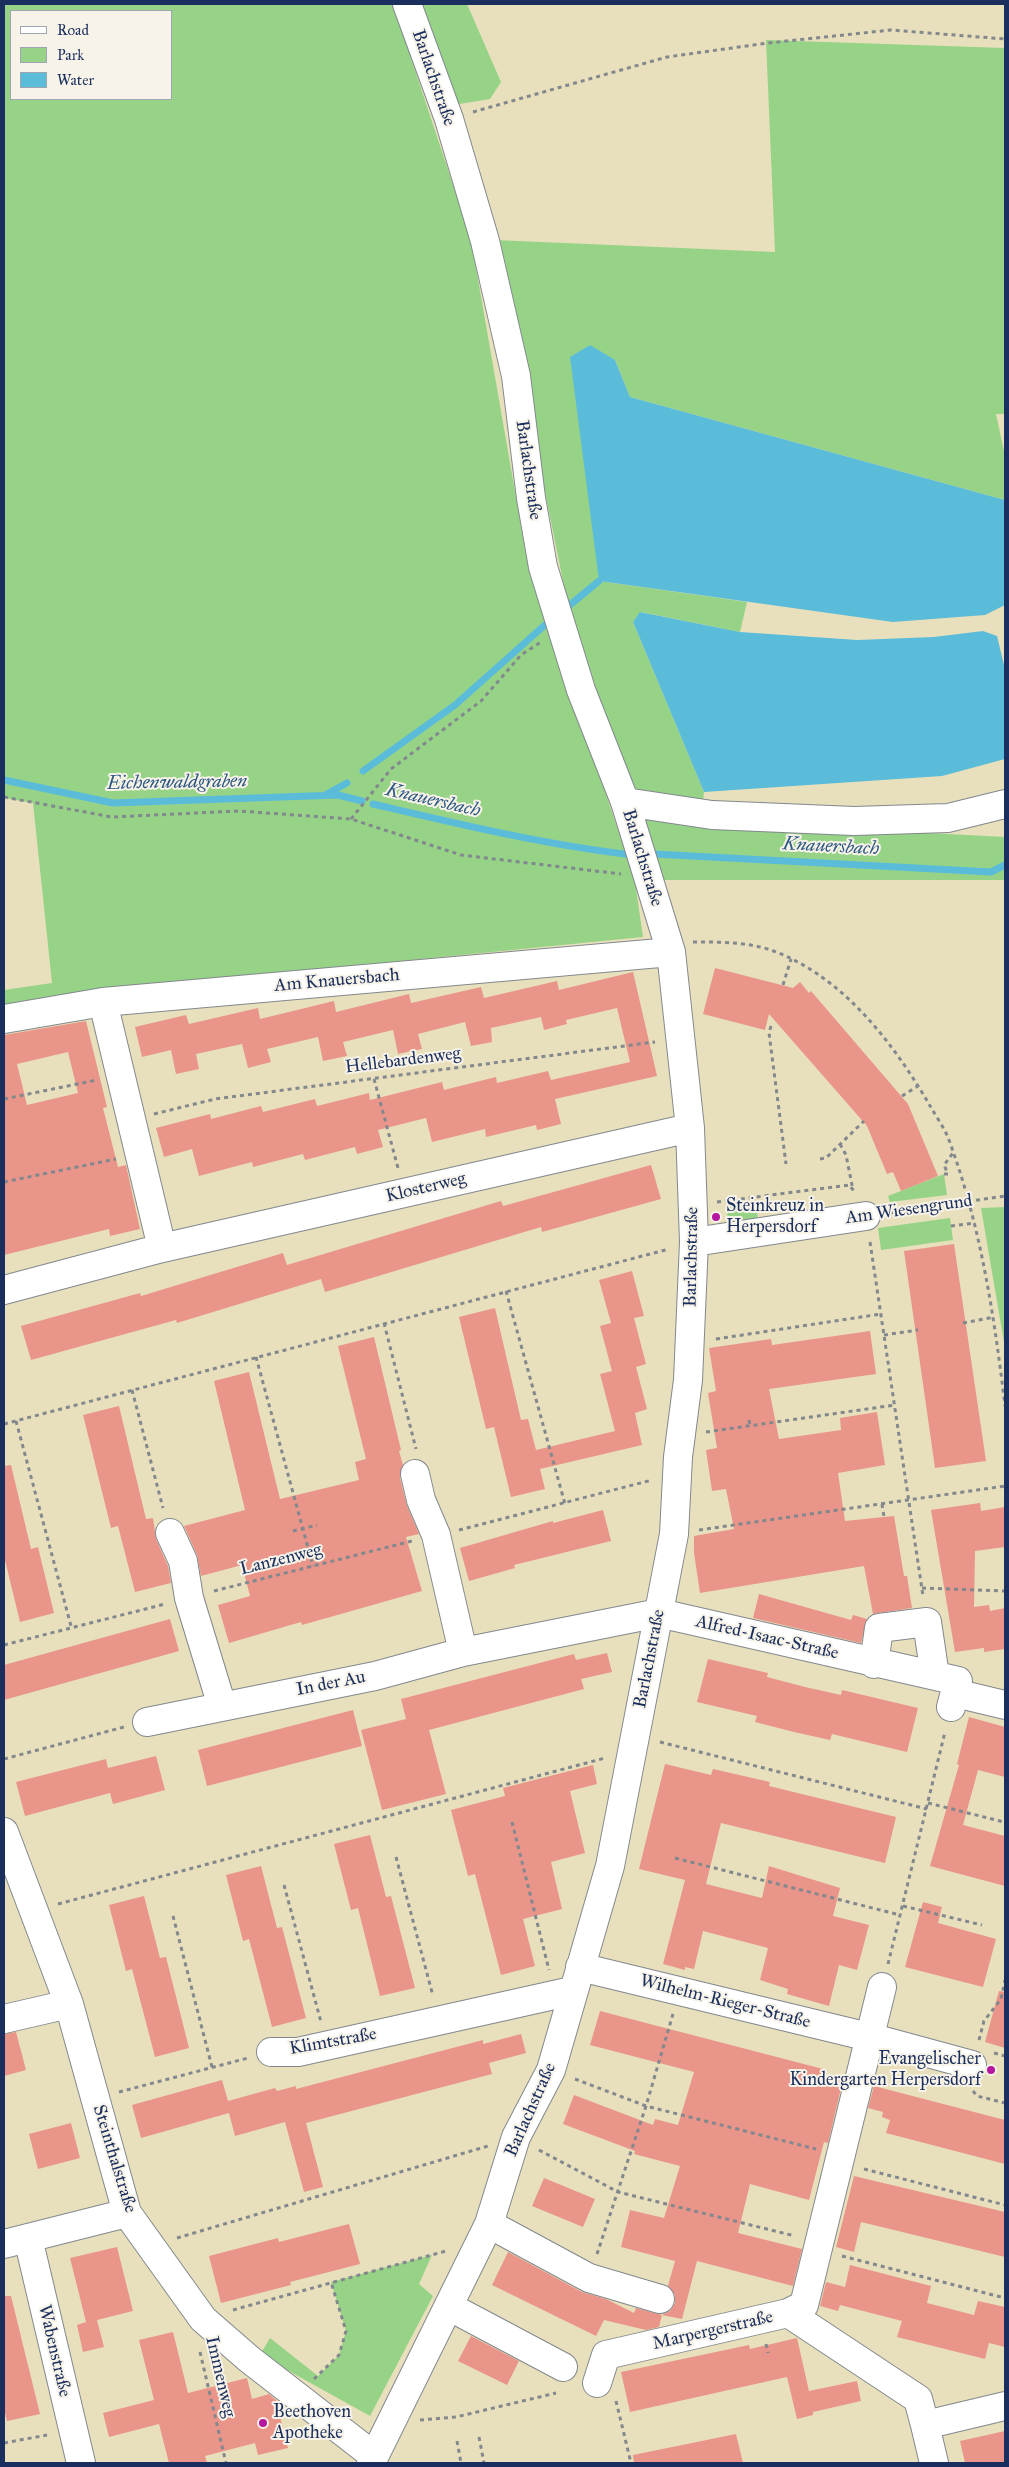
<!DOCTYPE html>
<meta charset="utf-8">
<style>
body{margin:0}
#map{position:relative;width:1009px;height:2467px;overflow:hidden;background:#e8e0bc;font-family:"IM FELL Great Primer",serif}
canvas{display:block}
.frame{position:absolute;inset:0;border:5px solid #1b2f5e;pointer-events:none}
.legend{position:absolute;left:10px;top:10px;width:162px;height:90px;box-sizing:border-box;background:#f7f3e8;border:1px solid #9fa5b1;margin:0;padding:6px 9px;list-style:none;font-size:15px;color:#1b2f5e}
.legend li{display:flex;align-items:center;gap:10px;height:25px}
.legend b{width:25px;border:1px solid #9fa5b1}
</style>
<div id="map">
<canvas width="1009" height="2467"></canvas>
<div class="frame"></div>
<ul class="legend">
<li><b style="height:6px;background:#fff"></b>Road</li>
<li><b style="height:14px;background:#97d387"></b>Park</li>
<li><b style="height:14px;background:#5bbcda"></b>Water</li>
</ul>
</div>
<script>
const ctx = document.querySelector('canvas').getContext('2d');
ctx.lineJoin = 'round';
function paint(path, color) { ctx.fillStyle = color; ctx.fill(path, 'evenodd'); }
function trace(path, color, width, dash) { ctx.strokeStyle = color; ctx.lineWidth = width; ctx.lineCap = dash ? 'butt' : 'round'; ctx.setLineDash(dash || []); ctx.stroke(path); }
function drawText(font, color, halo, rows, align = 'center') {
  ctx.font = font + ' "IM FELL Great Primer",serif'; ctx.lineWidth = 4; ctx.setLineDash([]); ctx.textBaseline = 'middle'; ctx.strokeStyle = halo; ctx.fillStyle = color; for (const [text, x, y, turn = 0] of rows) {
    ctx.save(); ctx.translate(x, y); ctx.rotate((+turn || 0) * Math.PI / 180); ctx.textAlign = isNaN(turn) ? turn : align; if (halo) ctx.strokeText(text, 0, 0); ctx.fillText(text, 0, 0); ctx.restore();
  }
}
paint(new Path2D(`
 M4 4H393L471 239 525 549 635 882 643 937 110 990 4 1007V990L52 983 33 803 4 798ZM11 11H171V99H11Z
 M415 4H467L501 82 490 99 453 105Z
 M766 40 1005 48V414H996L1005 456V500L630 397 615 360 599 581 747 602 740 632 641 612 633 622 704 792 701 821 1005 837V880H657L565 591 494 240 775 252Z
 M944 1174 947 1195 890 1202 888 1196Z
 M756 1202 758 1220 728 1226 727 1206Z
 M1005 1207V1348L981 1208Z
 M950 1218 953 1240 881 1250 878 1228Z
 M432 2255 419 2284 433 2296 370 2416 260 2355 270 2338 318 2376 339 2355 346 2331 331 2282Z`), '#97d387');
paint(new Path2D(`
 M590 345 615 360 630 397 1005 500V605L985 615 893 622 599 581 570 357Z
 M640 612 740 632 857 640 934 637 983 631 997 636 1005 669V759L942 776 704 792 633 622Z`), '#5bbcda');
trace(new Path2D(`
 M565 609 599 581
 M363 771 455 705 546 624
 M4 780 113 803 338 795 362 801
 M325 795 347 783
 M373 804C459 824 545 845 633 855
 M654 854 991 872 1005 865`), '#5bbcda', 7);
paint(new Path2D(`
 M715 968 793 988 800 982 809 993 811 991 908 1104 938 1176 901 1191 893 1172 887 1174 867 1126 769 1014 765 1030 703 1014Z
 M633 972 657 1076 555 1099 561 1124 537 1130 536 1125 486 1137 485 1129 432 1142 426 1118 378 1130 383 1147 357 1154 355 1147 305 1160 303 1154 253 1167 252 1162 199 1176 192 1149 164 1157 156 1128 210 1114 211 1119 261 1106 263 1112 315 1099 317 1106 369 1093 370 1100 442 1082 444 1090 496 1077 497 1083 548 1071 551 1080 630 1062 617 1008 566 1020 567 1024 544 1030 541 1017 491 1028 492 1042 471 1046 465 1022 418 1034 422 1049 398 1054 393 1030 343 1042 347 1056 323 1061 318 1037 267 1049 271 1062 248 1068 242 1044 196 1054 199 1069 176 1074 171 1050 142 1057 135 1027 186 1015 189 1024 258 1008 260 1019 334 1001 336 1012 409 994 411 1003 481 987 484 998 557 981 559 990Z
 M86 1021 107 1107 103 1108 118 1167 126 1165 140 1229 110 1236 109 1229 4 1255V1035ZM68 1052 78 1093 27 1105 17 1064Z
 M651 1165 661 1199 542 1232 541 1227 325 1292 321 1279 177 1323 176 1320 31 1360 21 1326 140 1293 141 1296 283 1253 287 1265 501 1201 503 1206Z
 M954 1244 986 1461 935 1468 904 1251Z
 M632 1271 644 1316 634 1318 646 1364 636 1367 647 1409 635 1413 642 1445 540 1469 545 1489 511 1497 494 1427 486 1429 459 1317 495 1308 521 1420 528 1419 536 1450 615 1431 600 1374 612 1371 600 1326 611 1323 599 1280Z
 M870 1331 876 1374 769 1389 779 1439 841 1430 840 1418 877 1412 885 1465 838 1473 845 1521 894 1516 904 1576H907L912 1608 873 1614 864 1566 700 1593 694 1553V1536L734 1529 726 1489 712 1491 706 1450 717 1448 708 1393 716 1391 709 1348 771 1339 772 1345Z
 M374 1337 401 1450 399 1451 403 1465 400 1478 407 1506 419 1534 406 1537 422 1591 302 1625 301 1622 229 1643 218 1605 250 1596 242 1565 201 1576 197 1555 184 1526 245 1510 214 1381 249 1372 280 1499 359 1480 355 1462 366 1459 338 1346Z
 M119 1406 146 1519 153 1518 156 1539 168 1566 171 1583 135 1592 118 1526 111 1528 83 1415Z
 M11 1465 31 1549 38 1547 54 1613 20 1622 4 1556V1466Z
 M980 1503 981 1511 1005 1507V1547L975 1551 974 1607 989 1605 990 1611 1005 1608V1649L984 1652V1648L955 1652 931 1510Z
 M603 1510 611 1541 514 1565 515 1568 469 1581 460 1548 553 1521V1523Z
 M759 1594 851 1620 853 1615 867 1619 861 1643 753 1618Z
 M170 1619 179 1651 4 1700V1665Z
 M607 1653 612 1672 581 1679 584 1689 429 1730 446 1794 382 1810 361 1730 406 1719 401 1699 574 1654 576 1660Z
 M708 1659 768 1673 767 1677 805 1687 841 1695 842 1690 918 1708 907 1752 832 1734 830 1740 794 1732 755 1722 757 1716 697 1702Z
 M353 1710 362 1746 207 1786 198 1750Z
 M969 1717 1005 1727V1777L978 1770 963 1825 1005 1836V1886L930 1866 959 1765 957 1764Z
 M156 1756 165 1790 113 1804 110 1793 25 1816 16 1782 106 1759 108 1768Z
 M665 1764 711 1775 713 1769 770 1782 769 1786 896 1817 885 1863 721 1823 706 1884 762 1898 769 1866 840 1888 833 1916 869 1925 857 1970 839 1965 829 2006 787 1994 788 1989 760 1980 768 1948 703 1931 694 1969 685 1967V1970L663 1964 685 1880 639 1869Z
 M593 1765 597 1784 570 1791 585 1853 551 1862 562 1909 523 1919 535 1966 501 1975 475 1874 468 1876 451 1810 505 1796 503 1788Z
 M370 1835 386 1897 391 1896 415 1988 380 1996 358 1908 351 1910 334 1844Z
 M261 1866 277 1928 282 1927 306 2018 272 2027 249 1939 243 1941 226 1875Z
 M144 1896 160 1958 166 1957 189 2048 155 2057 132 1969 126 1971 109 1905Z
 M923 1902 942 1907 938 1923 996 1939 983 1987 905 1967Z
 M999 1991 1005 1992V2048L985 2042Z
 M600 2011 823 2069 821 2074 843 2080 828 2143 824 2142 809 2200 750 2184 738 2233 802 2249 793 2286 697 2261 682 2319 662 2315 670 2311 675 2303V2295L668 2286 675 2261 621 2247 630 2210 664 2218 680 2166 634 2154 635 2151 563 2124 574 2095 653 2125 655 2119 678 2125 694 2072 590 2045Z
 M16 2032 26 2070 4 2076V2034Z
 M521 2034 526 2053 489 2063 492 2074 306 2123 323 2187 304 2192 285 2122 235 2136 229 2113 141 2138 132 2105 222 2080 228 2101 275 2088 277 2091 296 2086V2089L483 2040V2044Z
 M874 2086 1005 2120V2164L886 2133 890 2120 882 2117 883 2112 868 2108Z
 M71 2123 80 2158 38 2169 29 2134Z
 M854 2176 1005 2212V2257L861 2222 854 2252 836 2247Z
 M544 2178 595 2199 583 2227 532 2206Z
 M349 2224 360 2264 290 2282 291 2285 221 2303 209 2256 278 2238 279 2242Z
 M117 2247 133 2311 97 2320 104 2347 83 2352 77 2325 86 2322 70 2258Z
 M508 2252 582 2292 606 2299 634 2313 636 2308 662 2315 659 2327 646 2330 604 2320 596 2336 492 2285Z
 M850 2265 931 2286 927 2303 974 2315 978 2301 1005 2307V2347L989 2343 985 2359 897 2337 902 2321 840 2305 838 2311 820 2306 826 2282 845 2287Z
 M4 2296H11L40 2414 7 2421 4 2409Z
 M173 2332 188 2393 247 2378 252 2399 269 2394 276 2400 288 2448 258 2455 255 2443 205 2456 207 2463H169L159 2424 109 2437 103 2413 154 2400 139 2340Z
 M471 2336 519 2361 507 2385 458 2361Z
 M797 2338 809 2391 857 2381 861 2401 813 2412V2415L797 2419 787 2377 630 2412 621 2372 749 2345 750 2349Z
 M1005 2431V2463H965L960 2441Z
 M736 2434 743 2463H634L633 2455Z`), '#ea9589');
const minor = new Path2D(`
 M625 802 712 815 854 821 948 818 1005 804
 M103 1002 162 1248
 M4 1019 103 1002 671 952
 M694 1242 866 1216
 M4 1290 162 1248 690 1128
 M415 1474 421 1500 436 1535 463 1652
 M170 1533 183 1561 189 1598 222 1706
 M874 1664 879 1628 927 1622 935 1676
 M955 1693 1005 1705
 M147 1722 375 1676 463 1652 659 1613 958 1681 951 1707
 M4 1832 69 2004 127 2213 203 2319 249 2359 374 2456
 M580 1967 869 2037 972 2065
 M4 2019 69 2004
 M271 2052H298L572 1991
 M489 2224 589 2278 660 2299
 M28 2238 81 2463
 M4 2244 127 2213
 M450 2307 563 2367
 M788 2313 804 2305 882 1987
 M597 2383 606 2355 788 2313 918 2399 925 2425
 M371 2463 489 2224 516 2137 551 2070 610 1866 674 1534 678 1457 688 1380 694 1242 690 1128 671 952 625 802 581 690 543 567 531 498 516 376 485 241 449 119 407 4
 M934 2463 925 2425 1005 2406`);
trace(minor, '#82888d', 30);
trace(new Path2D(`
 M473 112 667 57 768 43 891 30 1005 39
 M4 797 112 817 239 811 351 819 461 855 621 874
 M351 819 391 769 481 701 521 655 541 642
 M693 942C723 942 752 942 779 953 846 981 893 1043 929 1104 935 1115 944 1127 949 1140 981 1227 994 1315 1005 1406
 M783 985 791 959
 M771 1026 769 1033 786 1164
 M374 1079 398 1168
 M902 1096 918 1086
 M4 1099 97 1080
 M154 1114 215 1099 655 1042
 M840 1144 846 1155 853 1190
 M820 1159 826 1158 864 1121
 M944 1174H948L944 1165 953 1153
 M4 1182 116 1159
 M717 1202 849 1185 854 1191
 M889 1213 1005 1196
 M951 1226 975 1223
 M870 1242 923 1596
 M506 1291 565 1504
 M384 1323 416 1449
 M963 1323 994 1317
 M884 1335 918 1330
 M716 1339 881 1314
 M256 1357 313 1566
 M132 1390 163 1508
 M749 1420 750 1426
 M16 1421 71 1626
 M4 1424 669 1249
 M706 1432 895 1405
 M882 1504 884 1517
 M459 1530 652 1480
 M699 1530 1005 1486
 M293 1531 317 1525
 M922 1588 1005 1591
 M214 1591 412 1541
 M4 1645 165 1604
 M660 1742 927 1809
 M4 1759 124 1727
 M928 1803 1004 1822
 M512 1822 549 1970
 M396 1857 433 1996
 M675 1858 900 1915
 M284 1885 321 2022
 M58 1904 605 1758
 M903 1906 982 1925
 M173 1916 212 2067
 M888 1964 945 1732
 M979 2040 984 2021 1001 1999 1005 1980
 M994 2053 1005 2056
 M575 2079 646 2106 816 2149
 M973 2091 977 2096 1005 2103
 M119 2092 248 2058
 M539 2150 618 2192 795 2236
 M864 2169 1005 2205
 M177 2238 488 2146
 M597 2254 646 2106 673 2014
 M842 2256 1005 2298
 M233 2310 446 2251
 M766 2344 768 2353
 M200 2352 226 2463
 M314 2379 339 2355 346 2331 331 2282
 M616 2401 631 2463
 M420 2420 456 2417 556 2393
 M479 2437 484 2463
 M457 2441 461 2463
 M4 2443 47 2435`), '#82888d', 3, [4, 4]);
trace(minor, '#fff', 28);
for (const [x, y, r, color] of [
 [716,1217,5,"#b5179e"],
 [991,2070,5,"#b5179e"],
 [263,2423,5,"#b5179e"]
]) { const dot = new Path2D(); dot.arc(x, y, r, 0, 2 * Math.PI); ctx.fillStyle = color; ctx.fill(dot); trace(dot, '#f7f3e8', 2); }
drawText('18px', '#1b2f5e', '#f7f3e8', [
 ["Barlachstraße",433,78,71],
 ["Barlachstraße",528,470,82],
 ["Barlachstraße",642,858,73],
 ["Am Knauersbach",337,981,-5],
 ["Hellebardenweg",403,1061,-7],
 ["Klosterweg",426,1188,-13],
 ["Am Wiesengrund",909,1210,-8],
 ["Barlachstraße",692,1257,-89],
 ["Lanzenweg",281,1560,-14],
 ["Alfred-Isaac-Straße",767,1638,13],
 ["Barlachstraße",650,1659,-79],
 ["In der Au",331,1684,-11],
 ["Wilhelm-Rieger-Straße",725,2002,14],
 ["Klimtstraße",333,2042,-10],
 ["Barlachstraße",531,2110,-66],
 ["Steinthalstraße",114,2159,73],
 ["Marpergerstraße",713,2331,-13],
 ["Wabenstraße",54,2351,77],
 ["Immenweg",220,2377,77]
]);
drawText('18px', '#1b2f5e', '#f7f3e8', [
 ["Steinkreuz in",726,1207],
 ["Herpersdorf",726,1228],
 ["Evangelischer",981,2060,"right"],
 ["Kindergarten Herpersdorf",981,2081,"right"],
 ["Beethoven",273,2413],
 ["Apotheke",273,2434]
], 'left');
drawText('italic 19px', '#2e5983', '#f7f3e8', [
 ["Eichenwaldgraben",177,783,-1],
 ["Knauersbach",433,801,13],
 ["Knauersbach",831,847,3]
]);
</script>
